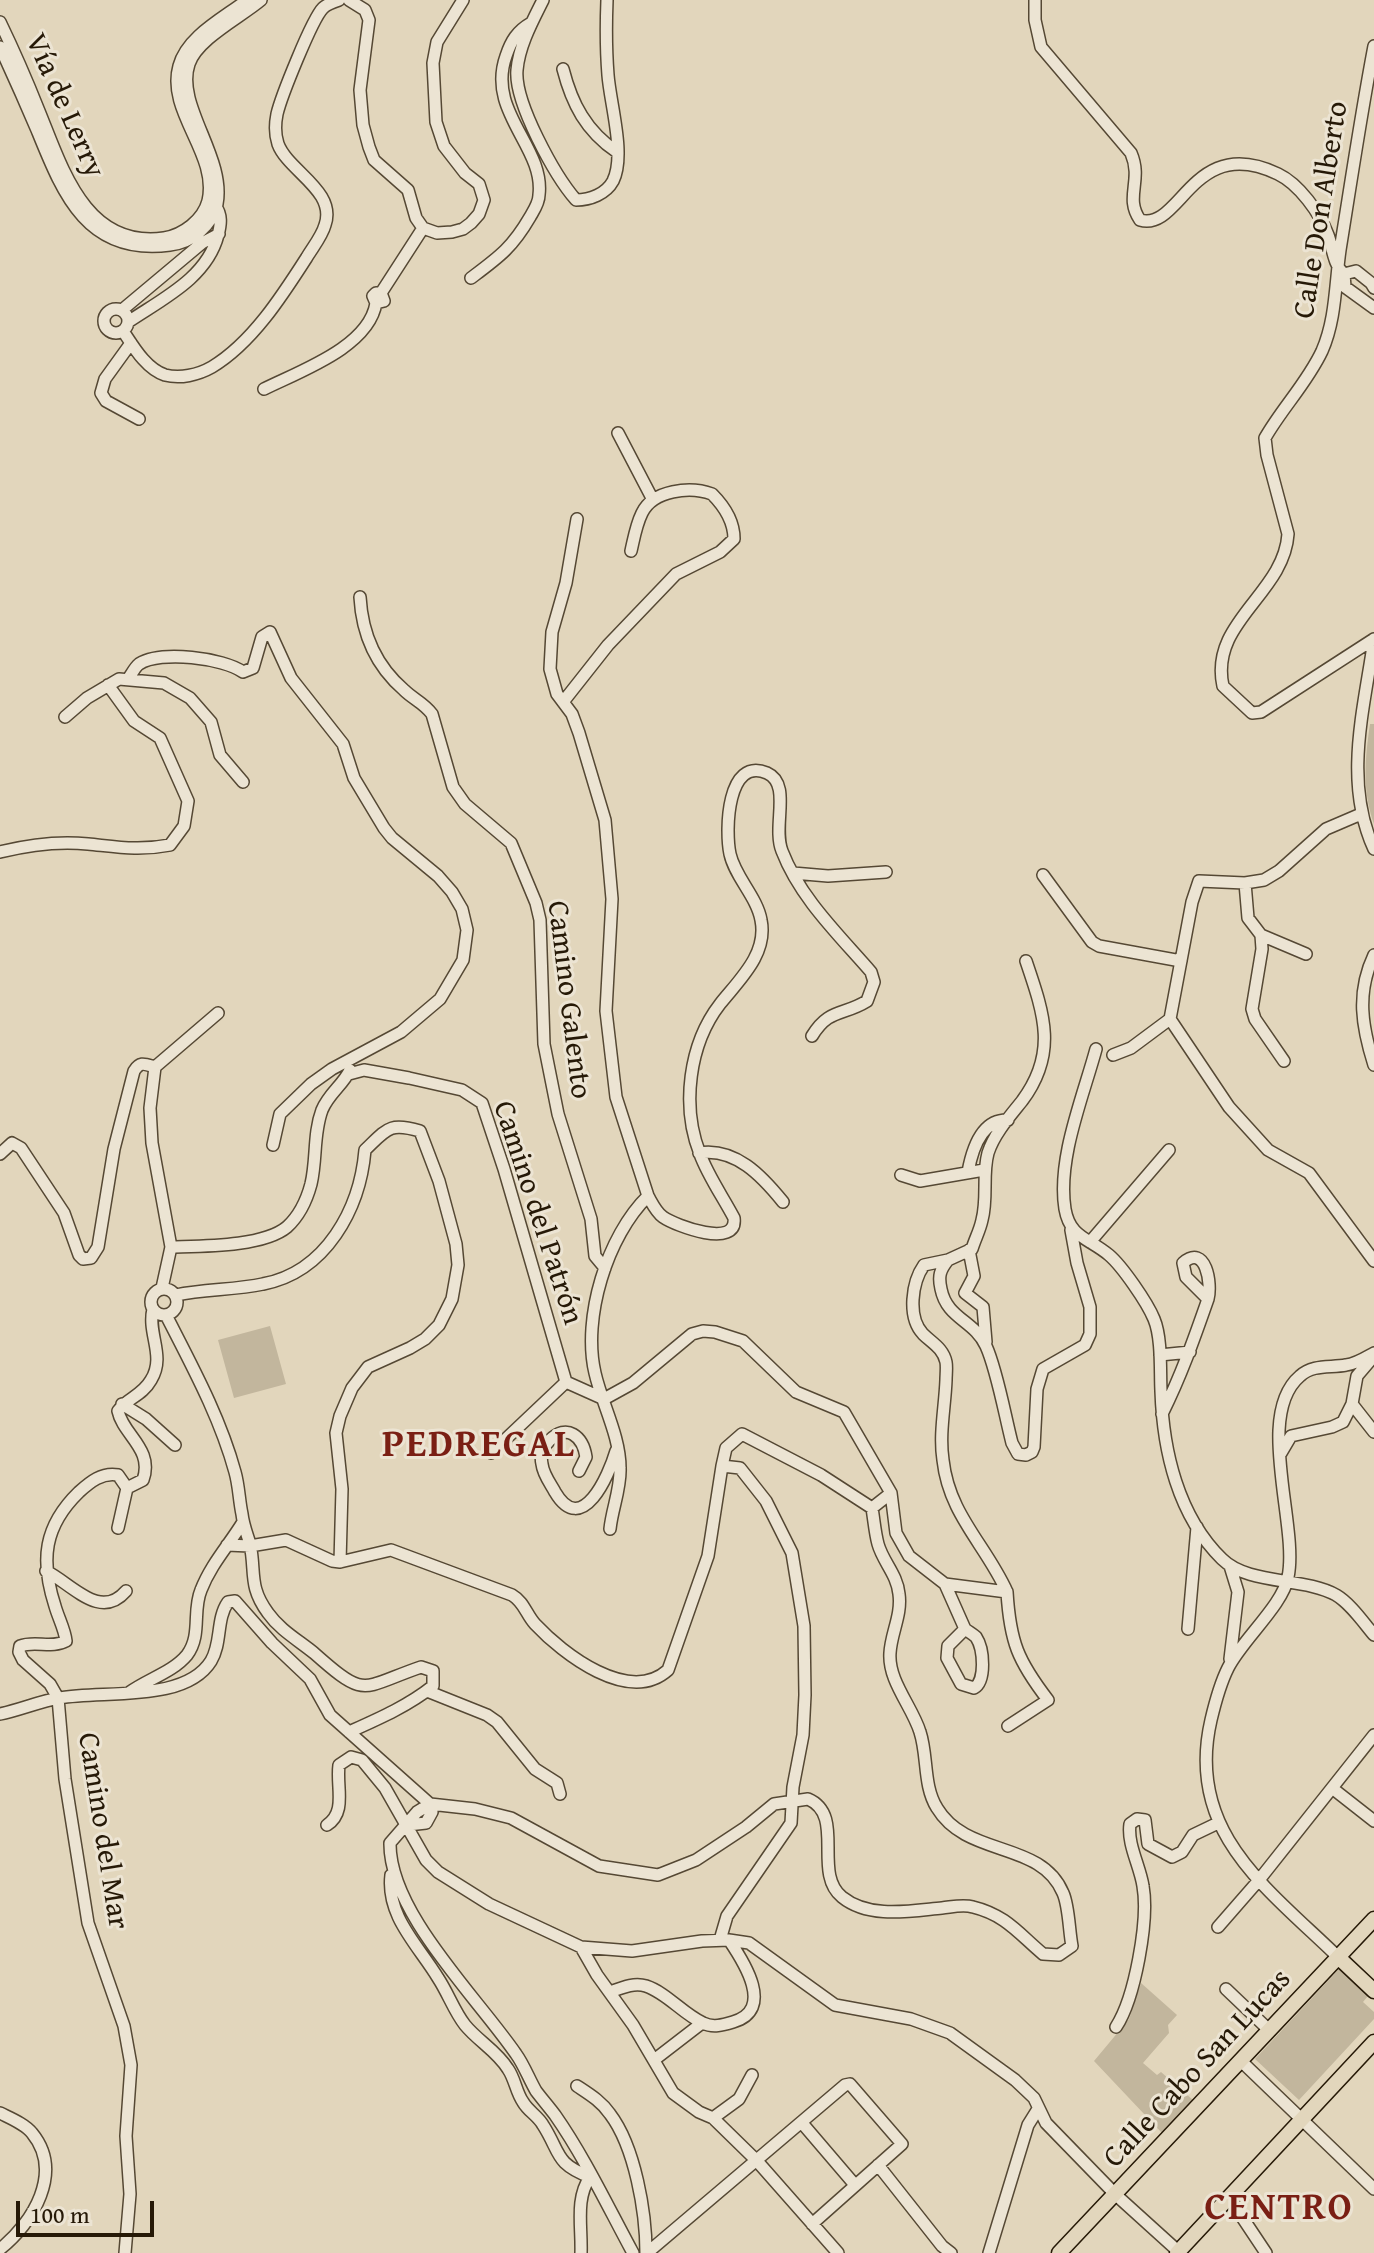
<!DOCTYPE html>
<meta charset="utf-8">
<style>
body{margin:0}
#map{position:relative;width:1374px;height:2253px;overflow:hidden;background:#e2d6bc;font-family:"Gentium Book Plus",serif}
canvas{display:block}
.scale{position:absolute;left:16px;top:2201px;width:138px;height:36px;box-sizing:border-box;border:4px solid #261907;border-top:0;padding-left:10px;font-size:24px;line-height:28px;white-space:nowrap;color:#261907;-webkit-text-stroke:6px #ece4d3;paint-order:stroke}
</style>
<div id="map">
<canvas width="1374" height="2253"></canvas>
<div class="scale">100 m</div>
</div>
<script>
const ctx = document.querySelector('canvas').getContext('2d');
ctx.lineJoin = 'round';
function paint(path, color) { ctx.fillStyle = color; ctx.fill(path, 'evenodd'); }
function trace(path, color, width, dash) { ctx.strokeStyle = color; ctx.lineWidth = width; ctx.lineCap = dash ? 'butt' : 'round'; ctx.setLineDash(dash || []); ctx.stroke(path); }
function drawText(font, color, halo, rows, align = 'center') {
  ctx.font = font + ' "Gentium Book Plus",serif'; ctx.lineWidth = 6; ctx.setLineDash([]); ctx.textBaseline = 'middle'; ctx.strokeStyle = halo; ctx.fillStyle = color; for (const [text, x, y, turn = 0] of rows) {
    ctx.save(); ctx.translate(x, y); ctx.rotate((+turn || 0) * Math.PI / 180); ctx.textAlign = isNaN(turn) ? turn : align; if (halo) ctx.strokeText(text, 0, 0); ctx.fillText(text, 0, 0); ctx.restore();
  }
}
paint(new Path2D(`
 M1370 724H1374V824C1362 790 1365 758 1370 724Z
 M270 1326 286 1384 234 1398 218 1340Z
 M1339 1969 1368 1996 1363 2002 1374 2012V2019L1299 2100 1255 2059Z
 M1141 1983 1177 2015 1168 2025 1169 2033 1143 2063 1157 2075 1161 2072 1193 2100 1162 2133 1094 2061 1129 2019Z`), '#c2b69d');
const minor = new Path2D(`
 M349 0 365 10 369 20 360 90 363 125 369 147 374 160 408 190 416 218 423 228 437 233 452 232 463 229 471 223 479 214 484 200 479 184 465 173 444 146 436 122 433 63 437 42 463 0
 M543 0C532 22 519 46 517 70 514 102 555 176 576 200 590 200 606 194 613 181 626 155 610 103 608 75 606 50 606 25 607 0
 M1035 0V20L1041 47 1131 153C1143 181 1124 197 1140 220 1181 232 1192 133 1278 174 1299 184 1320 213 1328 235 1333 248 1333 264 1344 274L1345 287 1374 308
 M0 22C14 51 27 81 39 111 62 167 85 249 164 238 183 235 203 220 208 201 219 154 166 112 179 66 187 36 224 18 247 0
 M1374 46C1361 114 1351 182 1340 250 1335 285 1336 319 1322 351 1307 383 1282 408 1265 438L1267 455 1288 534C1284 594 1209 622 1223 686L1252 713 1261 712 1374 639
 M0 47C13 75 25 102 37 130 63 194 87 256 170 245 191 243 212 226 217 204 226 157 175 105 189 64 197 39 241 17 261 0
 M563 69C572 104 586 131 617 152
 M1344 274 1356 271 1371 283 1374 288
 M471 278C499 257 512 248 530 217 534 210 539 203 539 195 545 147 486 112 506 56 511 41 517 31 531 23
 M381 293 423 228
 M104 321a12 12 0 1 1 24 0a12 12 0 1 1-24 0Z
 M122 310 202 243 219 234
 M128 322C162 299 207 278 218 235 221 224 222 215 215 205
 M123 331C133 346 146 369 165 375 180 379 198 375 212 367 252 343 282 296 307 257 313 247 322 236 325 225 337 191 288 171 278 144 275 135 275 124 277 114 281 97 312 19 323 8 327 4 333 2 339 0
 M131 343 105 379 101 393 106 401 139 419
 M264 389C300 371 369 347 376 303L373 296 376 293H381L384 301 376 303
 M618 433 653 500
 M577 519 566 583 552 632 550 669 557 694 572 714 579 733 605 820 612 899 606 1011 616 1097 648 1196
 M360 597C362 633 375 665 404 690 413 699 424 703 432 714L453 787 465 804 511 843 536 903 540 920 544 1044 558 1114 591 1219 595 1256 605 1268
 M1374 639C1364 710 1343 781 1374 849
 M128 679C131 675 135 667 139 664 161 650 223 658 243 672L253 668 262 637 270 632 291 678 343 744 354 778 384 828 392 838 438 876 452 892 462 909 467 930 463 960 440 999 401 1032 332 1069 311 1084 280 1114 273 1145
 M563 702 608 645 676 574 720 552 734 539C734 522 724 506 712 494 690 486 653 490 642 513 636 525 634 538 631 551
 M65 717 87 698 119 679 164 683 190 698 211 722 220 755 243 782
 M0 852C28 845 59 841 88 844 118 847 139 851 170 845L184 826 188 801 160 738 134 721 108 685
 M793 873 828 876 886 872
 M1043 875 1092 942 1099 946 1181 961
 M1245 883 1248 918 1261 935 1306 954
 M1261 935 1262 949 1252 1009 1255 1019 1284 1061
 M1374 955C1356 993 1362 1027 1374 1065
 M1170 1019 1229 1107 1268 1150 1309 1173 1374 1261
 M1096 1049C1083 1097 1057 1159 1065 1209 1070 1238 1089 1238 1109 1255 1122 1266 1147 1302 1154 1319 1162 1338 1160 1371 1161 1391 1163 1451 1178 1516 1222 1559 1248 1585 1304 1577 1336 1595 1351 1604 1363 1622 1374 1635
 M1113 1055 1131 1048 1170 1019 1192 902 1199 881 1245 883 1264 880 1279 871 1326 829 1361 814
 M155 1067 150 1108 152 1143 171 1247 162 1288
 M155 1067 218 1013
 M349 1074 364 1070 409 1078 462 1090 482 1103 504 1169 566 1382 604 1399 633 1383 692 1334 703 1331 715 1332 743 1341 796 1392 844 1412 891 1493 896 1533 909 1556 945 1584 1007 1592C1010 1642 1018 1661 1048 1700L1008 1726
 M699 1153C735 1147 762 1176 783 1202
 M0 1154 12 1143 21 1148 64 1213 79 1255 83 1259 91 1258 98 1247 114 1149 134 1071C140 1061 145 1064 155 1067
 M968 1172C972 1150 981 1119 1008 1120
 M901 1175 920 1181 984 1170
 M1090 1242 1169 1150
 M171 1247C201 1246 263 1247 287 1227 299 1216 307 1199 311 1184 317 1159 313 1134 322 1110 329 1093 343 1085 350 1070
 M969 1250 974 1276 965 1293 983 1307 986 1342
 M948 1260C940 1270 938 1276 941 1289 947 1319 974 1320 986 1346 997 1370 1005 1416 1012 1443L1018 1454 1026 1455 1032 1452 1034 1447 1037 1389 1043 1369 1085 1345 1090 1334V1307L1077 1263 1071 1230
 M151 1302a13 13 0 1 1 26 0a13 13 0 1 1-26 0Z
 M176 1295C205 1289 235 1290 263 1284 326 1272 360 1209 365 1150 387 1129 389 1122 420 1131L439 1181 456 1244 458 1265 452 1299 439 1325 425 1339 410 1348 368 1367 352 1388 340 1416 336 1433 342 1489 340 1562
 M166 1315C192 1366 220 1417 235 1472 239 1486 239 1500 242 1514 243 1524 247 1534 250 1544 256 1572 248 1586 268 1613 280 1630 298 1640 314 1653 367 1700 360 1688 421 1667L433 1671V1686C408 1706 378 1719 349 1732
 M1160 1355 1190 1352
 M122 1404 146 1419 175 1445
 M1352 1404 1374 1432
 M1162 1414C1181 1376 1194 1339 1208 1299 1212 1284 1206 1243 1183 1263L1186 1277 1208 1299
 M491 1453 566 1382
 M1281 1453 1291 1436 1332 1427 1343 1422 1352 1404 1357 1376 1374 1356
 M579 1471 586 1457C583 1437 567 1422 549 1441 543 1447 540 1455 542 1464 543 1474 550 1483 555 1492 582 1538 609 1475 616 1451
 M127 1488 143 1480C154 1449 123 1435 118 1411 127 1398 142 1396 151 1380 166 1356 147 1334 153 1309
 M118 1528 127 1488 118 1475C102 1472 90 1482 79 1492 44 1526 40 1560 55 1606 58 1617 65 1630 66 1641 52 1649 35 1640 20 1646L19 1652 23 1660 50 1684 58 1698 65 1779 88 1923 124 2026 131 2065 126 2136 130 2194 125 2253
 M610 1529C612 1509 621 1488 620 1468 620 1436 602 1404 595 1373 582 1318 607 1236 648 1196 652 1203 656 1212 663 1217 676 1226 738 1249 734 1218 723 1197 708 1176 700 1154 681 1106 689 1044 720 1004 739 980 768 954 761 920 757 897 735 877 730 854 725 830 727 756 767 773 792 784 772 826 782 851 800 898 839 935 871 972L874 982 867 1001C843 1016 829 1008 812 1036
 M227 1545 250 1546 286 1540 332 1561 340 1562 391 1550 512 1595C524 1602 526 1614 535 1624 563 1654 629 1705 668 1670L708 1556 722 1466
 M46 1571C72 1584 100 1621 126 1591
 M945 1584 965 1629
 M1007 1592C986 1545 949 1515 943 1460 939 1434 945 1407 946 1380 946 1375 947 1367 946 1362 943 1348 932 1343 923 1334 907 1317 912 1282 924 1265L948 1260 972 1249C975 1239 980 1230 982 1220 988 1198 982 1175 988 1153 994 1134 1010 1116 1022 1101 1058 1053 1044 1014 1026 961
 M965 1629C969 1632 973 1634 976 1637 984 1649 986 1681 974 1688L961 1684 947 1658 948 1646Z
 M1188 1629 1197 1527
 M1230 1659 1238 1592 1230 1566
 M427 1691 487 1715 497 1722 535 1769 557 1783 560 1794
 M130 1692C148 1679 173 1672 187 1655 202 1635 192 1611 201 1590 211 1564 229 1545 243 1522
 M0 1714C20 1710 40 1701 60 1698 103 1690 185 1703 211 1661 222 1643 216 1619 228 1602L235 1601 272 1643 310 1679 330 1715 430 1804 432 1812 426 1823 408 1825
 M1332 1788 1374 1821
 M430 1804 475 1809 511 1818 599 1866 658 1875 696 1860 746 1827 774 1804 808 1799C846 1815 812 1873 842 1897 869 1919 910 1911 942 1908 952 1907 963 1904 973 1907 1006 1915 1019 1934 1043 1954L1059 1955 1072 1946C1069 1931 1069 1906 1063 1893 1041 1840 967 1858 937 1808 923 1786 928 1756 920 1732 912 1706 888 1681 890 1653 891 1633 902 1615 899 1594 897 1574 883 1562 878 1544 875 1533 874 1520 872 1508L891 1493
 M430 1804 417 1812 390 1843C389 1912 477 1997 516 2054 524 2065 529 2079 536 2091 542 2099 549 2107 555 2115 585 2158 608 2207 633 2253
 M327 1825C347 1812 336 1787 339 1765L351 1757 362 1760 385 1788 426 1860 438 1872 489 1904 581 1947 597 1975 633 2025 673 2093 699 2112 713 2118 757 2161 838 2253
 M391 1875C386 1916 418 1945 438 1978 448 1993 454 2011 465 2025 478 2041 497 2051 508 2069 515 2079 516 2092 523 2102 528 2111 538 2116 543 2125 561 2153 554 2163 590 2177
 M1218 1927 1259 1880 1374 1735
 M720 1940 727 1916 791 1823 793 1787 803 1735 805 1695 804 1626 792 1553 766 1501 740 1468 722 1466 726 1448 742 1434 821 1475 872 1508
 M581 1947 632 1951 702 1941 729 1940 749 1943 835 2005 911 2019 950 2033 1015 2080 1034 2098 1046 2123 1116 2195 1179 2252
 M1338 1957C1267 1888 1185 1832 1211 1720 1215 1703 1220 1684 1228 1668 1242 1640 1283 1605 1288 1577 1299 1526 1254 1415 1300 1376 1313 1364 1330 1368 1346 1365 1356 1364 1365 1358 1374 1353
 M1226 1989 1269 2030
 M610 1992C621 1988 634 1982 646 1986 667 1993 683 2014 703 2023 713 2028 723 2025 733 2022 775 2010 744 1962 729 1940
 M1116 2027C1135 1998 1149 1920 1143 1886 1140 1866 1127 1844 1130 1824L1137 1819 1145 1820 1148 1844 1172 1857 1182 1852 1193 1835 1218 1823
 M654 2060 702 2023
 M1241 2061 1374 2189
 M577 2086C589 2094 601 2101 610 2114 635 2147 646 2212 646 2253
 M0 2113C10 2118 25 2124 32 2133 64 2172 33 2223 0 2249
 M713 2118 739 2099 752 2075
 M802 2123 855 2185
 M878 2165 942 2246 951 2253
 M1230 2199 1266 2253
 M581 2253C582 2226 575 2199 590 2177
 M647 2253 845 2085 850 2084 902 2144 812 2224
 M989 2253 1028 2125 1038 2109`);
const major = new Path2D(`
 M1338 1957 1374 1991
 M1059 2253 1374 1919
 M1177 2253 1374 2042`);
trace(minor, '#554834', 14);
trace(major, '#261907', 17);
trace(minor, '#ece4d3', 11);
trace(major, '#e2d6bc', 14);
drawText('30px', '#261907', '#ece4d3', [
 ["Vía de Lerry",64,106,66],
 ["Calle Don Alberto",1322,210,-81],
 ["Camino Galento",568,1000,83],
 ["Camino del Patrón",537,1213,72],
 ["Camino del Mar",102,1831,81],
 ["Calle Cabo San Lucas",1198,2069,-47]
]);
ctx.letterSpacing = '2px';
drawText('bold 38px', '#7a1f14', '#ece4d3', [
 ["PEDREGAL",479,1446],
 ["CENTRO",1279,2209]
]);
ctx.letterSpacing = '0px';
</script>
